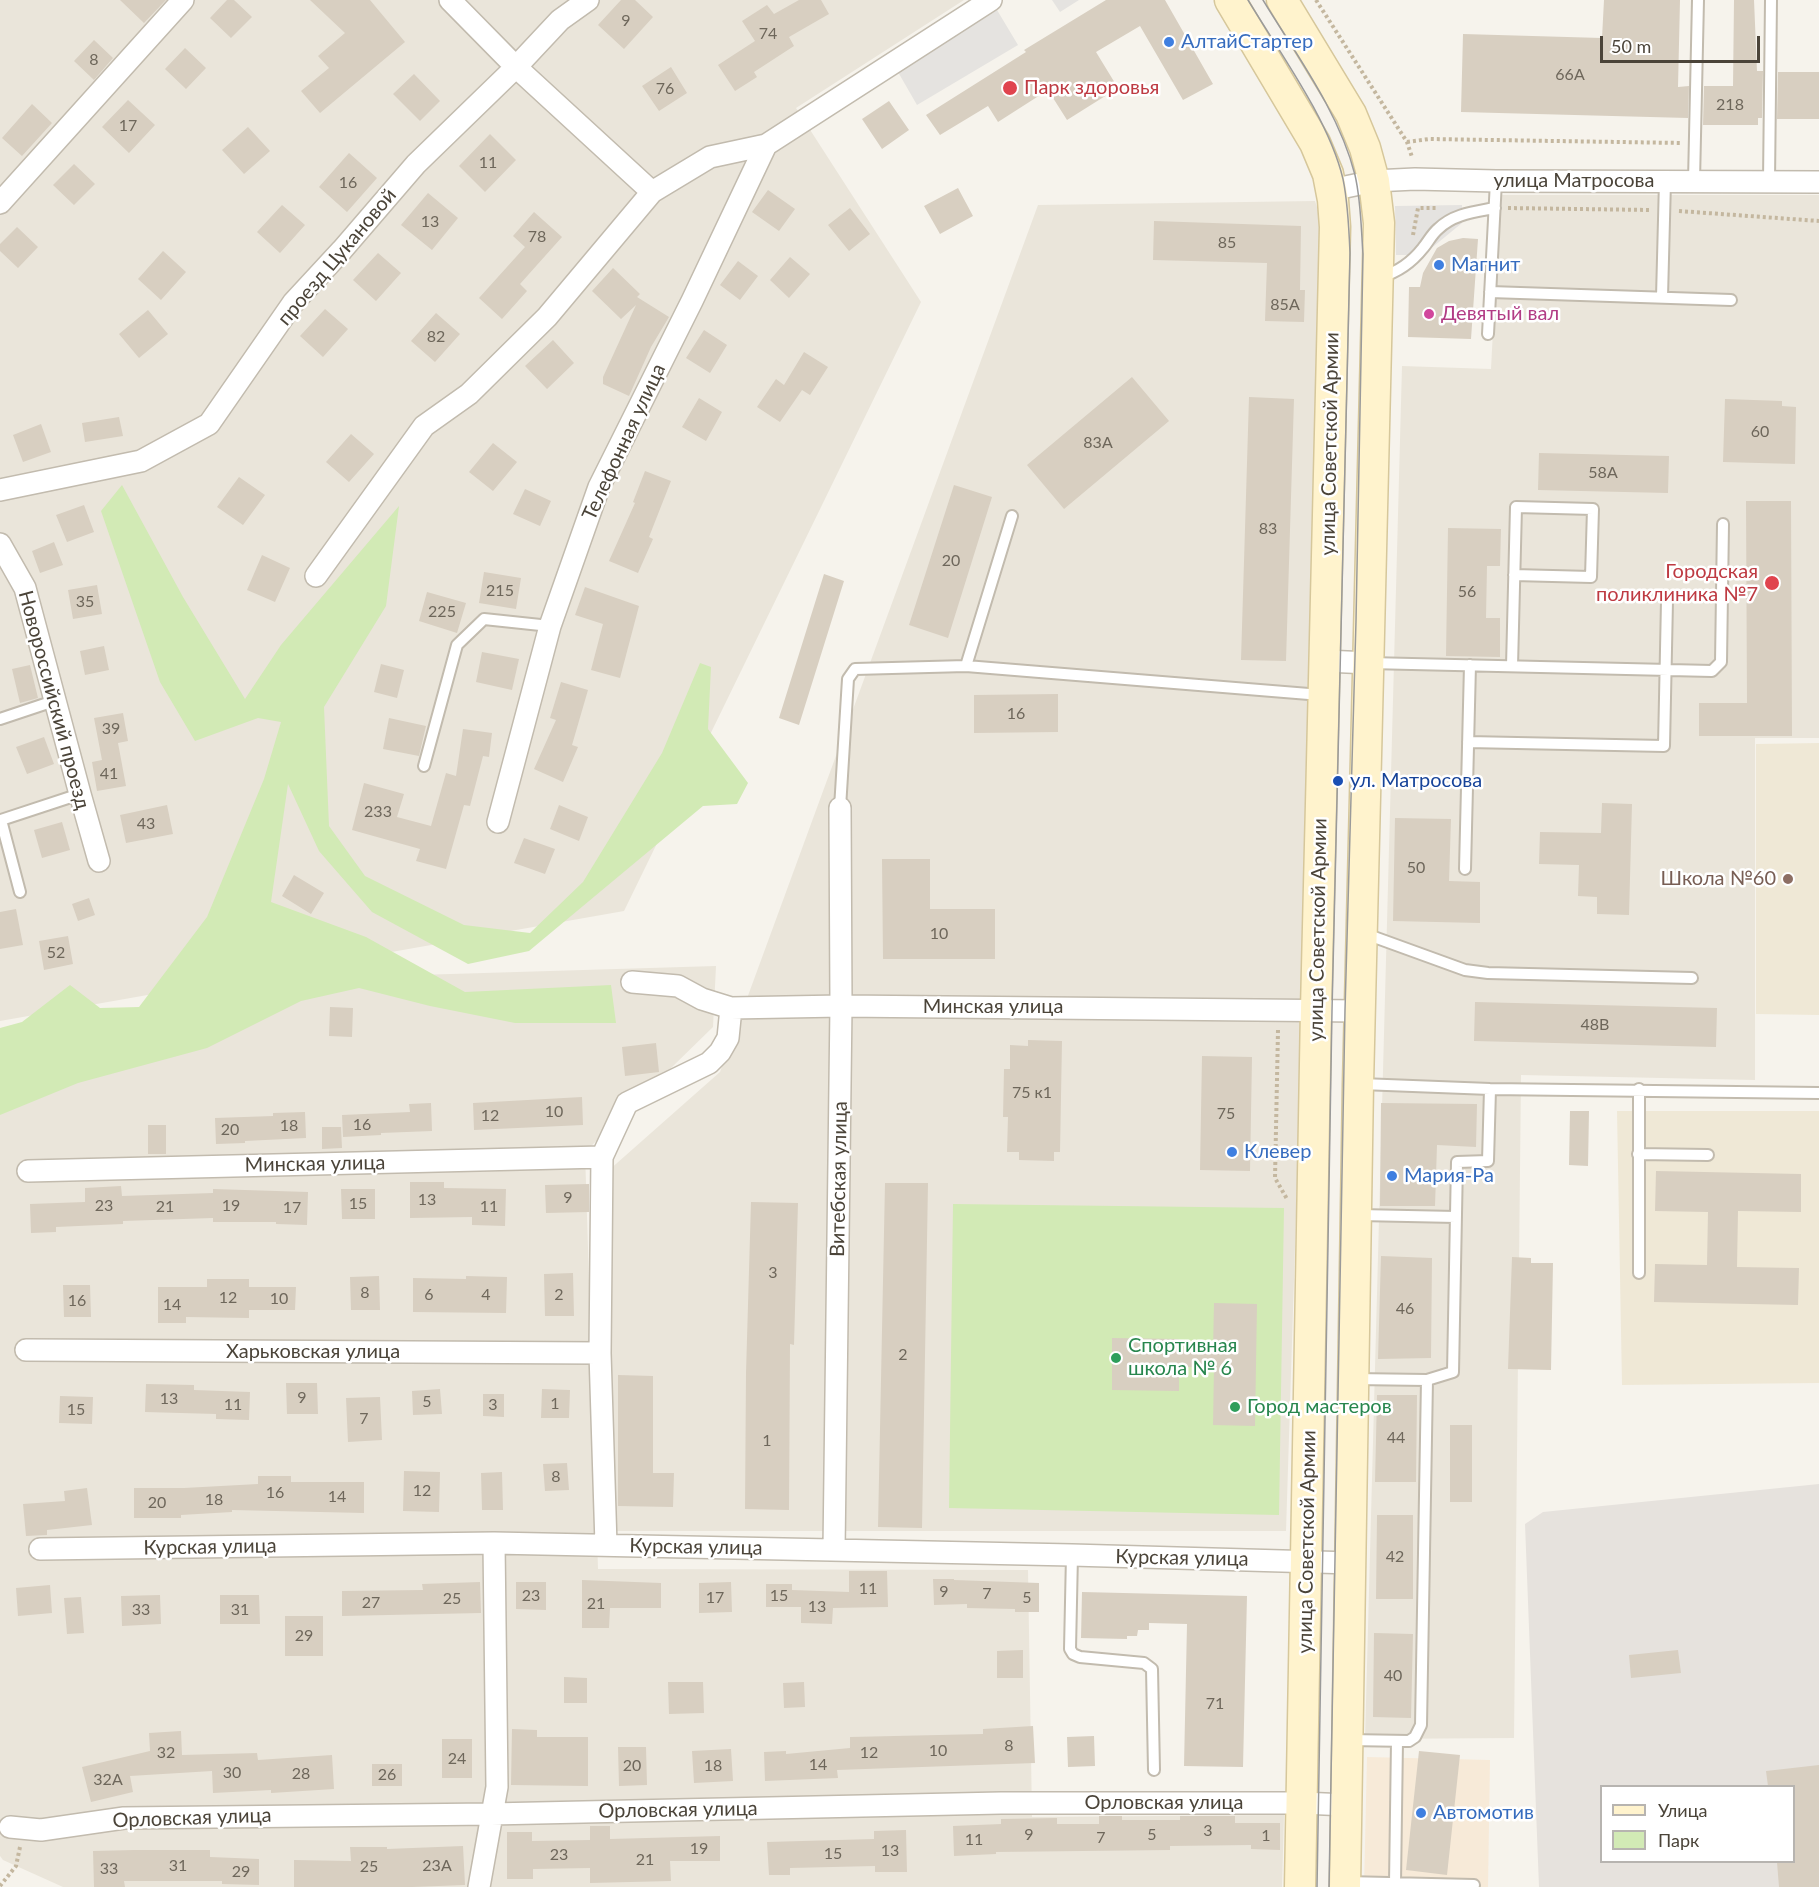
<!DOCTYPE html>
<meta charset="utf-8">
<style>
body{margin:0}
#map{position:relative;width:1819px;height:1887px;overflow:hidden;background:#f6f3ec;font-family:Lato,sans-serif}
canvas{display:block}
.legend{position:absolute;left:1600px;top:1785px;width:195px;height:78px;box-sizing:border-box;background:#fff;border:2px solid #b7b4b0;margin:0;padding:8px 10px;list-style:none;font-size:18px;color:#4b4439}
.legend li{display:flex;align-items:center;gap:12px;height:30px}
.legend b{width:30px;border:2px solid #b7b4b0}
.scale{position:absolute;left:1600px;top:36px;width:160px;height:27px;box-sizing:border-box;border:3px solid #4b4439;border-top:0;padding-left:8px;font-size:18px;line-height:21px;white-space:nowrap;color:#4b4439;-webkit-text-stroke:4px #fff;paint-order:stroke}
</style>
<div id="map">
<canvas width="1819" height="1887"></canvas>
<ul class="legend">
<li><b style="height:8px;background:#fff3cd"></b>Улица</li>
<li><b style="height:16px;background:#d2eab5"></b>Парк</li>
</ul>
<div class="scale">50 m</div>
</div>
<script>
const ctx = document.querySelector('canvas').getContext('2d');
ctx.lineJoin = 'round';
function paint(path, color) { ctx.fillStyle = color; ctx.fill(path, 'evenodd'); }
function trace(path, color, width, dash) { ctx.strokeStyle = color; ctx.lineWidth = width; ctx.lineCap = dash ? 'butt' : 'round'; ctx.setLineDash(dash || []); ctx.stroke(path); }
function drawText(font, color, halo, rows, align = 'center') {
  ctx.font = font + ' Lato,sans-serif'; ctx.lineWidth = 5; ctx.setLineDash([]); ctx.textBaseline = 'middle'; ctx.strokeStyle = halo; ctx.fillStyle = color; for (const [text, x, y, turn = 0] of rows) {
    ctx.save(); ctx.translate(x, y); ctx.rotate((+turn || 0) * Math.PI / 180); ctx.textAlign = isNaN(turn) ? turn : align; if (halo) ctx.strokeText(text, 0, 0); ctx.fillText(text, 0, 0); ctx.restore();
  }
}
paint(new Path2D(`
 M0 0H964L796 108 921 302 624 911 0 1021Z
 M1500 195H1819V738H1755V1080L1521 1075 1514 1738 1365 1739 1402 366 1491 369Z
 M1315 201 1323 226 1312 709 1286 1531H614L608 1171 720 1072 1038 205Z
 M716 966 713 1027 585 1152 598 1569 1028 1570 1032 1817 1284 1815 1282 1887H63L3 1860 0 1856V1104L351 977Z`), '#eae5da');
paint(new Path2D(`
 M1367 1757 1490 1760 1488 1887H1364Z`), '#f7ead8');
paint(new Path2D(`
 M1819 1484V1887H1539L1525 1524 1543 1512ZM1602 1786H1794V1862H1602Z`), '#e6e2dd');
paint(new Path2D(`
 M1819 743V1015L1756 1014V744Z
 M1617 1111H1819V1383L1622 1385Z`), '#efe8d6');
paint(new Path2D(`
 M122 485 183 597 245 699 281 645 399 506 386 606 324 707 329 826 365 876 464 925 530 933 583 882 662 753 700 663 711 667 708 729 748 783 737 804 703 806 529 951 468 964 372 912 319 851 288 784 271 902 366 937 465 992 611 985 616 1023H515L430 1006 359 988 301 1001 207 1048 78 1083 0 1115V1028L22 1022 70 985 100 1008 139 1007 207 917 264 779 281 722 258 718 195 741 160 682 101 511Z
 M953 1204 1284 1208 1279 1515 949 1508Z`), '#d2eab5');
paint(new Path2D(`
 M1052 0H1079L1060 12Z
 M997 10 1018 45 917 105 898 72Z
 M1462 205V223L1423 255H1396L1395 206Z`), '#e5e3e0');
paint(new Path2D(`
 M120 0H166L144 23Z
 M227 0H234L252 17 231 38 210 18Z
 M310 0H370L405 42 320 113 301 91 329 68 318 56 345 33Z
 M621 0H635L653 17 624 49 598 25Z
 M799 0H821L829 14 789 37 794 46 754 72 757 77 735 91 718 65 755 41 742 21 767 5 774 14Z
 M1106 0H1165L1213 84 1183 100 1140 26 1096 52 1118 88 1067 120 1048 90 998 122 988 106 940 135 926 115 1026 52 1024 50Z
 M1604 0H1680L1678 87 1689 86 1688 118 1461 112 1463 34 1602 38Z
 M1734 0H1754L1757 71H1763L1762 118H1758V125H1703L1704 86H1733Z
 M94 40 113 58 94 80 74 61Z
 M185 48 206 68 186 89 165 69Z
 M671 67 687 93 659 111 642 86Z
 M1778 72H1819V119H1777Z
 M414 74 440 101 420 121 393 94Z
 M128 100 155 125 129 153 102 127Z
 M889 101 909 130 882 149 862 119Z
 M32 104 52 123 22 156 2 138Z
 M248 127 270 151 244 174 222 150Z
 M490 134 516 160 485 192 459 166Z
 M349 153 377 178 347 212 319 187Z
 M74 164 95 184 74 205 53 185Z
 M958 188 973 216 940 234 924 206Z
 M768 190 795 209 779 231 752 212Z
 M428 193 458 218 432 250 401 225Z
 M282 205 305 225 280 253 257 232Z
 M850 208 870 234 849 251 828 225Z
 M534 212 562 237 520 284 527 291 502 319 479 298 525 247 513 236Z
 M1154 221 1301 226 1300 290H1305L1304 322 1265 321 1267 263 1153 260Z
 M17 227 38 247 18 268 0 251V244Z
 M1463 238 1478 239 1471 339 1408 337 1409 287H1420L1423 273 1437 248 1449 241Z
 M163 251 186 272 161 300 138 279Z
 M378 253 401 273 376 301 353 280Z
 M790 257 810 274 789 298 770 280Z
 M738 261 758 276 740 300 720 285Z
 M613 268 640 294 637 297 669 317 651 347 629 396 603 384V377L636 305 621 319 592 291Z
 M325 309 348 329 323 357 300 336Z
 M148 310 168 334 139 358 119 334Z
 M436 313 460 334 435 362 411 341Z
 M704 330 727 345 710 373 686 358Z
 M553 340 574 363 547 389 525 366Z
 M804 352 828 367 810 395 802 390 780 422 757 407 776 379 784 385Z
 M1132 377 1169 421 1064 509 1027 465Z
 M1249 397 1294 399 1286 661 1241 660Z
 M699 398 722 412 706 441 682 427Z
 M1725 399 1782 401V406L1796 407 1795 464 1723 462Z
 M119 417 123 436 85 442 82 423Z
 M41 424 51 452 23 462 13 435Z
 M351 434 374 454 349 482 326 462Z
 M493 443 517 462 493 491 469 472Z
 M1539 453 1669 456 1668 493 1538 490Z
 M645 471 671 481 649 537 653 539 638 573 609 561 635 503 633 502Z
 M239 477 265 495 243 525 217 507Z
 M954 485 992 497 948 638 909 625Z
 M525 489 551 501 540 526 513 514Z
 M1746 501H1791L1792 736H1699V703H1747Z
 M84 505 94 532 67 542 56 515Z
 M1448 528 1501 529 1500 566H1487L1486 618H1500V657L1446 656Z
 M54 542 63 565 40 573 32 551Z
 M262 555 290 568 275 602 247 590Z
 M484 572 521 578 516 609 479 603Z
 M824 574 844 581 799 725 779 718Z
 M97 585 102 614 73 619 68 590Z
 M585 587 639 606 620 678 591 670 603 624 575 615Z
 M427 592 466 603 457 633 419 621Z
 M104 646 109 670 85 675 80 651Z
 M482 652 519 659 512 690 476 682Z
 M381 664 404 670 397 698 374 692Z
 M30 665 38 698 20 703 12 669Z
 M561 682 588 690 572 745 578 747 563 782 534 769 556 720 550 718Z
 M1058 694V732L974 733V695Z
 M123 713 128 741 118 743 126 786 97 791 92 762 102 760 94 718Z
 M389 718 426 726 419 756 383 749Z
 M463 729 492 733 489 757 483 756 470 806 464 805 446 869 416 861 420 849 352 830 364 783 404 794 397 817 431 826 446 773 456 776Z
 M44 737 54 764 27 774 16 747Z
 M1602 803 1632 804 1629 915 1597 914V897L1578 896 1579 865 1539 864 1540 832 1601 833Z
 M167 805 173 834 126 843 120 815Z
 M559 805 588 817 579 841 550 829Z
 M1395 818 1451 819 1449 881 1480 882V923L1393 921Z
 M62 822 70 850 42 858 34 830Z
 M524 838 555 849 545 874 514 863Z
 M882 859H930V909H995V959H883Z
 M294 875 324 893 311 914 282 896Z
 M89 898 95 915 78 921 72 904Z
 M16 909 23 945 0 949V912Z
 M68 936 73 964 44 970 39 941Z
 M1475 1002 1717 1008 1716 1047 1474 1041Z
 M330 1007 353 1008 352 1037 329 1036Z
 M1028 1040 1062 1041 1060 1152H1054V1161L1019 1160V1152H1007L1008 1117H1003L1004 1069H1010V1045L1028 1046Z
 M656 1043 659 1072 625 1076 622 1047Z
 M1202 1056 1252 1057 1250 1171 1200 1170Z
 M582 1097 583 1125 474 1130 473 1103Z
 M431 1103 432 1131 381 1133V1135L343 1137 342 1115 410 1112 409 1104Z
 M1381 1103 1477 1104 1476 1147 1437 1145 1435 1206H1380Z
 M1570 1111H1589L1588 1166 1569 1165Z
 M305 1112 306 1138 245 1141V1143L216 1144 215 1118 273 1116V1113Z
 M148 1125H166V1154H148Z
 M322 1127H341L342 1148 322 1149Z
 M1656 1171 1801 1174V1212L1738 1211 1737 1267 1799 1268 1798 1305 1654 1302 1655 1264 1707 1265 1708 1212 1655 1211Z
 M410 1182H444V1188L506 1189 505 1226 472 1225V1217L410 1218Z
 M885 1183H928L922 1528 878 1527Z
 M589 1184V1212L546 1213 545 1185Z
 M121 1186 122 1196 213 1193V1189L308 1192 307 1225 276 1224V1222H213V1218L123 1221V1224L56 1227V1232L31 1233 30 1204 85 1202V1188Z
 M341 1189H375V1219H342Z
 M751 1202 798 1203 794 1345 790 1344 789 1510 745 1509 746 1373Z
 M1381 1256 1432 1258 1431 1358 1378 1359Z
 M1512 1257 1531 1258V1263H1553L1551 1370 1508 1369Z
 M573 1273 574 1316H545L544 1274Z
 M379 1276 380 1310H351L350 1277Z
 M466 1276 507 1277 506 1313 413 1312V1278L466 1279Z
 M207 1279H249V1287H296L295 1310H249V1318L186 1317V1323H158V1287H207Z
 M63 1285H90L91 1317H64Z
 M1214 1303 1257 1304 1255 1426 1213 1425 1214 1367H1179V1391L1112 1390V1338L1179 1339V1350H1213Z
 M618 1375 653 1376V1473H674L673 1507 618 1506Z
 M286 1383H317L318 1414H287Z
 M146 1384 194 1385V1390L250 1392 249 1420 216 1419V1414L145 1412Z
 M440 1389 442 1414 413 1415 412 1391Z
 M542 1389 570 1390 569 1418H541Z
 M483 1394H504V1417L483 1416Z
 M1377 1395H1417L1416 1482H1375Z
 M60 1396 93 1397 92 1424 59 1423Z
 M380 1397 382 1440 348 1442 346 1398Z
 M1450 1425H1472V1502H1450Z
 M567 1463 569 1490 545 1491 543 1464Z
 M404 1471 440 1472 439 1512 403 1511Z
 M502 1472 503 1510H482L481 1473Z
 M258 1476H291V1482H364V1513L232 1510V1512L181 1515V1518H134V1488H184L258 1484Z
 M87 1488 92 1525 47 1530V1535L26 1536 23 1504 65 1501 64 1491Z
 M1377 1515H1413V1599H1376Z
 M849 1571H887L888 1607 833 1608 832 1624 801 1623V1607H766V1584H792V1590L849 1592Z
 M933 1579H954V1580L1039 1583V1612H1015V1609L967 1608V1604L934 1605Z
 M582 1580 661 1583V1608H610L609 1628H582Z
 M480 1582 481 1613 342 1616V1591L423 1590 422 1584Z
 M516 1582H546V1610L516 1609Z
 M731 1582 732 1612 699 1613V1583Z
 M50 1585 52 1613 18 1616 16 1588Z
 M1082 1592 1247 1596 1243 1767 1184 1766 1187 1624 1149 1623V1630H1138L1137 1636H1127V1639L1081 1638Z
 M160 1595 161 1624 122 1626 121 1596Z
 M220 1595H259L260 1624H220Z
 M81 1597 84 1633 67 1634 64 1598Z
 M285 1616H323V1656H285Z
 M1374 1633 1413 1634 1411 1718 1373 1717Z
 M1023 1650V1678H997V1651Z
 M1678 1650 1681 1673 1631 1678 1629 1655Z
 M564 1677 587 1678V1703H564Z
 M668 1682H703L704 1713 669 1714Z
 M804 1682 805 1707 784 1708 783 1683Z
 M1033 1726 1035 1763 837 1770 838 1778 765 1781 764 1752 786 1751V1754L850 1748V1737L983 1734V1729Z
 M512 1729 537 1730V1737H588V1786L511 1785Z
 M181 1731 182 1755 257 1753 258 1760 332 1755 334 1789 271 1793V1790L213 1793 212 1771 130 1776 133 1792 91 1802 82 1767 150 1751 149 1733Z
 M1094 1736 1095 1766 1068 1767 1067 1737Z
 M442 1739H472V1778H442Z
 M618 1747H646L647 1785 619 1786Z
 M731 1749 733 1781 694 1783 692 1751Z
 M1419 1751 1460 1755 1447 1875 1406 1870Z
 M372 1764H402V1786H372Z
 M1819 1765V1887H1779L1777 1862H1794V1786H1768L1766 1771Z
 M1099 1816H1122V1820H1180V1816H1235V1823H1280V1850L1251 1849V1845L1170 1846V1850L996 1852V1854L954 1856 953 1826 1001 1824V1819L1057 1818V1824H1099Z
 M590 1826H610V1839L720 1836V1861H670L671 1881 590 1883V1868L533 1869V1879H507V1832H532V1841L590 1840Z
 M906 1830 907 1872H875V1866L790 1868V1875H769L767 1842 874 1839V1831Z
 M463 1846 465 1885 412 1887H294V1860L351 1861 350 1847H387V1849Z
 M134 1850H210V1857L259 1859V1885L222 1884V1881H124L125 1887H94L93 1851Z`), '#d8cfc1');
const service = new Path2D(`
 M1694 181 1698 0
 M1769 181 1771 0
 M1381 277C1398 272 1412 262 1423 248 1428 242 1432 234 1438 229 1453 214 1474 212 1495 208
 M1490 292 1731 300
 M1662 297 1665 181
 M1488 334 1496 181
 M1369 663 1712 671 1721 662 1723 524
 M966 666 1012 516
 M1512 666 1516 507 1593 509 1591 577 1514 575
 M0 719 54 701
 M1468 742 1664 746 1667 601
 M424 766 457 645 484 619 550 626
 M840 808 848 679 855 669 966 666 1321 695
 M1465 869 1470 665
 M20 892 1 820 80 794
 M1363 933 1465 970 1488 973 1692 978
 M1361 1084 1490 1089 1819 1093
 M1639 1089V1273
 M1638 1154 1708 1155
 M1359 1215 1456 1217
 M1354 1379 1427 1380 1453 1372 1457 1162 1488 1161 1490 1089
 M1072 1555 1070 1649 1073 1654 1080 1657 1144 1663 1152 1669 1154 1770
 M1349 1740 1409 1741 1415 1737 1421 1725 1427 1380
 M1346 1882 1474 1885
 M1395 1883 1397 1741`);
const minor = new Path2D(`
 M450 0 516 67 652 192
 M1331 190 1374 181 1415 179 1496 181 1819 182
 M0 203 183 0
 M0 490 141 461 209 424 293 303 342 250 416 164 516 67 560 20 588 0
 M0 544 25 588 80 794 99 861
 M316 576 424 426 469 394 547 317 652 192 710 157 766 145 991 0
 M1325 661 1369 663
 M498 822 550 626 599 487 692 301 766 145
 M632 982 678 986 702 999 731 1008 841 1006 1360 1011
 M28 1171 602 1157
 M26 1350 600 1353
 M606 1545 600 1353 602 1157 627 1103 709 1063 720 1052 728 1038 731 1008
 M40 1549 494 1543 1072 1555 1352 1563
 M834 1550 841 1006 840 808
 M10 1827 41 1830 124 1818 491 1814 1001 1803H1302L1347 1805
 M479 1887 497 1787 494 1543`);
const secondary = new Path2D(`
 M1230 0 1315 143 1328 174 1333 200 1335 227 1316 1009 1300 1887
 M1282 0 1351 114 1365 148 1374 181 1379 223 1358 1084 1345 1887`);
trace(service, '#c2bbae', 14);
trace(minor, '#c2bbae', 24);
trace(secondary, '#d6c79b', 33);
trace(new Path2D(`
 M1316 0 1407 142 1412 157
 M1407 142 1429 139 1682 143
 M1508 208 1651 210
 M1679 211 1819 221
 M1413 235 1418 208H1438
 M1278 1030 1275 1178 1287 1199
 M0 1886 16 1866 20 1847`), '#c4b79f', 4, [3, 3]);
trace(service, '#fff', 10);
trace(minor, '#fff', 21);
trace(secondary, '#fff3cd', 30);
trace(new Path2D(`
 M1248 0C1280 53 1329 120 1343 179 1348 203 1349 229 1350 253L1332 1010 1317 1887
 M1263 0C1297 56 1339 112 1355 175 1361 201 1361 227 1363 254L1356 621 1345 1010 1329 1887`), '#9a9a9a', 1.5);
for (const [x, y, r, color] of [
 [1169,42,6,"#3f7fe0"],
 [1010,88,8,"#e0444e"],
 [1439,265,6,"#3f7fe0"],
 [1429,314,6,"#d1479c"],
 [1772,583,8,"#e0444e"],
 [1338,781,6,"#1a4fb4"],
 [1788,879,6,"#8d6e63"],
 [1232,1152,6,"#3f7fe0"],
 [1392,1176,6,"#3f7fe0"],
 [1116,1358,6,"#2e9e5b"],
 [1235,1407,6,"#2e9e5b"],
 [1421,1813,6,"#3f7fe0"]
]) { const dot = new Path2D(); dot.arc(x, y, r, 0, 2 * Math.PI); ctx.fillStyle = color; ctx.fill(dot); trace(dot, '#fff', 2); }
drawText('16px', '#6e675b', null, [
 ["9",626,21],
 ["74",768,34],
 ["8",94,60],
 ["66А",1570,75],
 ["76",665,89],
 ["218",1730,105],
 ["17",128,126],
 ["11",488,163],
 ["16",348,183],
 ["13",430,222],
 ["78",537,237],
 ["85",1227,243],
 ["85А",1285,305],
 ["82",436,337],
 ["60",1760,432],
 ["83А",1098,443],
 ["58А",1603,473],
 ["83",1268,529],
 ["20",951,561],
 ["215",500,591],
 ["56",1467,592],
 ["35",85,602],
 ["225",442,612],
 ["16",1016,714],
 ["39",111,729],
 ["41",109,774],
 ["233",378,812],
 ["43",146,824],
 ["50",1416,868],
 ["10",939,934],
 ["52",56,953],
 ["48В",1595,1025],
 ["75 к1",1032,1093],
 ["10",554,1112],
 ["75",1226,1114],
 ["12",490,1116],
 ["16",362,1125],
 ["18",289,1126],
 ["20",230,1130],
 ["9",568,1198],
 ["13",427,1200],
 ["15",358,1204],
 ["23",104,1206],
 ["19",231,1206],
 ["21",165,1207],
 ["11",489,1207],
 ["17",292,1208],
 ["3",773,1273],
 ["8",365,1293],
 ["6",429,1295],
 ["4",486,1295],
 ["2",559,1295],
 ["12",228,1298],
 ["10",279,1299],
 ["16",77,1301],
 ["14",172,1305],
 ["46",1405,1309],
 ["2",903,1355],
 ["9",302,1398],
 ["13",169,1399],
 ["5",427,1402],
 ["1",555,1404],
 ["11",233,1405],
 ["3",493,1405],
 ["15",76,1410],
 ["7",364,1419],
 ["44",1396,1438],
 ["1",767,1441],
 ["8",556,1477],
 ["12",422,1491],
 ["16",275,1493],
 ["14",337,1497],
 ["18",214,1500],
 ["20",157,1503],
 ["42",1395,1557],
 ["11",868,1589],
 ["9",944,1592],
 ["7",987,1594],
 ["23",531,1596],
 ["15",779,1596],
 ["17",715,1598],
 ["5",1027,1598],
 ["25",452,1599],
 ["27",371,1603],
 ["21",596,1604],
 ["13",817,1607],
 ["33",141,1610],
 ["31",240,1610],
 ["29",304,1636],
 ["40",1393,1676],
 ["71",1215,1704],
 ["8",1009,1746],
 ["10",938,1751],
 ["32",166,1753],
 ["12",869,1753],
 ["24",457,1759],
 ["14",818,1765],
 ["20",632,1766],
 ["18",713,1766],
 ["30",232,1773],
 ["28",301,1774],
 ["26",387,1775],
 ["32А",108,1780],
 ["3",1208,1831],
 ["9",1029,1835],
 ["5",1152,1835],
 ["1",1266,1836],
 ["7",1101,1838],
 ["11",974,1840],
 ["19",699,1849],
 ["13",890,1851],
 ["15",833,1854],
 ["23",559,1855],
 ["21",645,1860],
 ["31",178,1866],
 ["23А",437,1866],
 ["25",369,1867],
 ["33",109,1869],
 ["29",241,1872]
]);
drawText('20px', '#366cbe', '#fff', [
 ["АлтайСтартер",1181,42],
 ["Магнит",1451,265],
 ["Клевер",1244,1152],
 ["Мария-Ра",1404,1176],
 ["Автомотив",1433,1813]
], 'left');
drawText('20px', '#be3a42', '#fff', [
 ["Парк здоровья",1024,88],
 ["Городская",1758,572,"right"],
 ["поликлиника №7",1758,595,"right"]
], 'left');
drawText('20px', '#4b4439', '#fff', [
 ["улица Матросова",1574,181],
 ["проезд Цукановой",337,257,-50],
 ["Телефонная улица",624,442,-65],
 ["улица Советской Армии",1330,444,-89],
 ["Новороссийский проезд",54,700,75],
 ["улица Советской Армии",1318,930,-89],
 ["Минская улица",993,1007],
 ["Минская улица",315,1164,-1],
 ["Витебская улица",839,1179,-89],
 ["Харьковская улица",313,1352],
 ["улица Советской Армии",1307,1542,-89],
 ["Курская улица",210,1547,-1],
 ["Курская улица",696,1547,1],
 ["Курская улица",1182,1558,1],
 ["Орловская улица",1164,1803],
 ["Орловская улица",678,1810,-1],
 ["Орловская улица",192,1818,-2]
]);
drawText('20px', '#b23c85', '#fff', [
 ["Девятый вал",1441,314]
], 'left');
drawText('20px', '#164399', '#fff', [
 ["ул. Матросова",1350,781]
], 'left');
drawText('20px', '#785e54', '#fff', [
 ["Школа №60",1776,879]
], 'right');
drawText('20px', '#27864d', '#fff', [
 ["Спортивная",1128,1346],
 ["школа № 6",1128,1369],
 ["Город мастеров",1247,1407]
], 'left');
</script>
